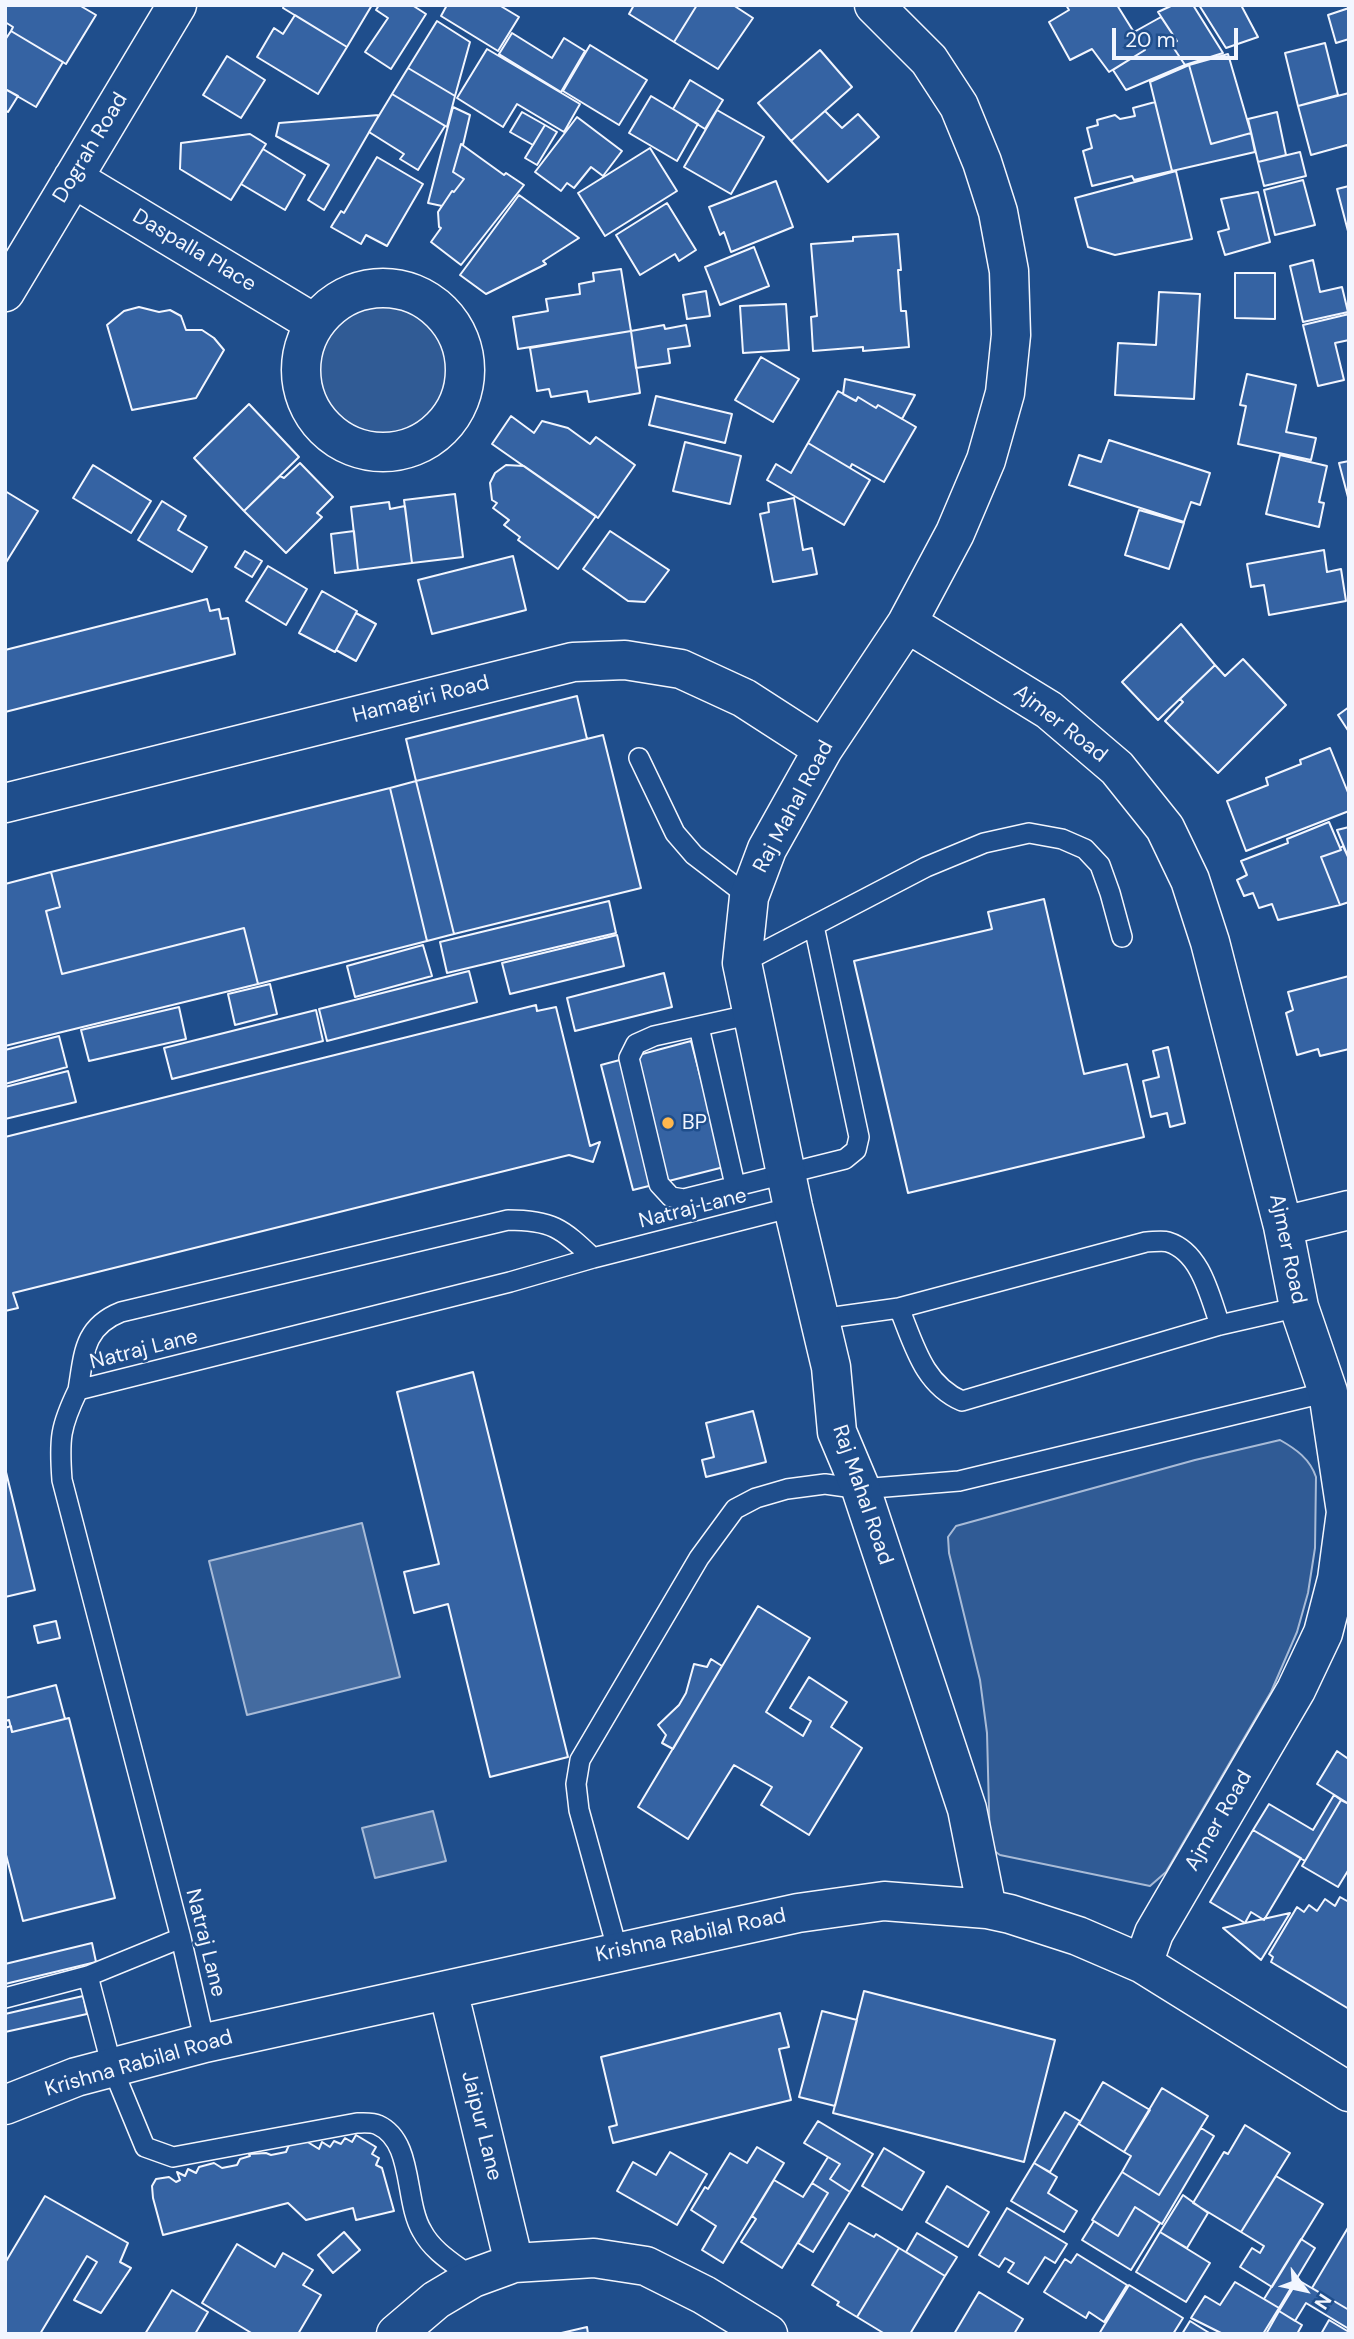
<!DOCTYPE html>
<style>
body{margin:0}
#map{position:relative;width:1354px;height:2339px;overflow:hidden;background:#1f4e8c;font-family:"DM Sans",sans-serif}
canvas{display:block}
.frame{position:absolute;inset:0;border:7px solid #f2f6ff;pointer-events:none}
.north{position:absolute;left:1270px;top:2255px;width:70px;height:70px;-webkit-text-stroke:5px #1f4e8c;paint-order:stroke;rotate:123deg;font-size:19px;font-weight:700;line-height:28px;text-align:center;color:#f2f6ff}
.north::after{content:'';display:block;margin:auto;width:24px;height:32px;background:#f2f6ff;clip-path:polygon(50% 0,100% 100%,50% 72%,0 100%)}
.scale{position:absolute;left:1112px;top:28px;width:126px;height:32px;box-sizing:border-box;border:4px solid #f2f6ff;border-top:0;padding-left:9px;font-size:21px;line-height:24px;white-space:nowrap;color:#f2f6ff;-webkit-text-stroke:5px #1f4e8c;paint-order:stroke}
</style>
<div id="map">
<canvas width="1354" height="2339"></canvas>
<div class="frame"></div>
<div class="north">N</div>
<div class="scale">20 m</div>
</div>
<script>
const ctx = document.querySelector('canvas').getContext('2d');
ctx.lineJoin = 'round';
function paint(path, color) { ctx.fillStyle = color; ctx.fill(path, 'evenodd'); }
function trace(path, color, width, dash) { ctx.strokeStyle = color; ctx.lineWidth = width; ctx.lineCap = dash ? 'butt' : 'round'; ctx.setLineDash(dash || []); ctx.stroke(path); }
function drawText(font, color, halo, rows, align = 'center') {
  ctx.font = font + ' "DM Sans",sans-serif'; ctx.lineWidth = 5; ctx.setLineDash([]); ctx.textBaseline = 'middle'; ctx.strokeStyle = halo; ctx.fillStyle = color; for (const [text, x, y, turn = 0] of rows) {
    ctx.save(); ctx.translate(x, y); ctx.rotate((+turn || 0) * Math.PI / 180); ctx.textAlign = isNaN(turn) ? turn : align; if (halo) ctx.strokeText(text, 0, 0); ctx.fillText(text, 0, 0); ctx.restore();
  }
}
const green = new Path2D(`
 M315 371a70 70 0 1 1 140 0a70 70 0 1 1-140 0Z
 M1280 1440C1296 1449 1310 1459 1316 1477L1315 1548 1308 1593 1297 1632 1271 1692 1166 1872 1150 1886 1000 1855 990 1848 987 1733 980 1680 949 1553 948 1537 956 1526 1195 1460Z`);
paint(green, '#305b95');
trace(green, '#a8bbd7', 2);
const water = new Path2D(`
 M362 1523 400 1677 247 1715 209 1561Z
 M433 1811 446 1861 375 1878 362 1828Z`);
paint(water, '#446ba0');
trace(water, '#a8bbd7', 2);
const building = new Path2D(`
 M5 5H79L96 15 66 64 11 31 13 27 5 22Z
 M284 5H372L347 47 283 8Z
 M379 5H412L426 14 391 69 365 52 388 18 376 10Z
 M447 5H499L519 17 498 51 441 16Z
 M634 5H697L674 42 629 14Z
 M697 5H733L753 18 718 69 674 42Z
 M1066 5H1117L1145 50 1109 72 1092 49 1070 60 1049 22 1069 10Z
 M1173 5H1193L1223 53 1185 65 1171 44 1177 41 1158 12Z
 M1199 5H1241L1258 37 1226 48Z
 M1349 8V39L1336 43 1328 15Z
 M295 15 347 47 318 94 257 57 274 28 283 34Z
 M1161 17 1177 41 1171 44 1185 65 1126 90 1113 70 1145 50 1134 32Z
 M437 21 470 42 455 96 408 68Z
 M11 31 63 62 36 107 5 89V40Z
 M512 33 552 58 564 38 585 51 561 92 499 54Z
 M1325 43 1338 95 1298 106 1285 53Z
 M590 45 647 80 619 125 563 91Z
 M487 49 580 104 564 132 517 104 503 127 457 98Z
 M820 50 852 87 791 141 758 103Z
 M1228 54 1251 133 1211 144 1189 65Z
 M227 56 265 80 241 118 203 95Z
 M1189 65 1211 144 1251 133 1255 152 1172 171 1150 82Z
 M408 68 455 96 447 127 392 94Z
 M690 80 723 100 705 129 673 109Z
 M5 89 18 96 8 112 5 110Z
 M1349 93V150L1347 145 1311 155 1298 106Z
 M392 94 445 126 418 170 400 159 404 154 369 132Z
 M651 96 698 124 677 161 629 133Z
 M1155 102 1172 171 1134 180 1132 176 1092 186 1083 151 1092 148 1087 128 1098 125 1097 120 1115 115 1120 119 1135 116 1133 108Z
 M453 107 470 115 463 145 461 144 453 172 464 179 454 192 452 191 442 206 428 203Z
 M717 110 764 137 731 194 684 167Z
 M825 111 842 128 858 114 879 137 828 182 791 141Z
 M522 112 545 125 533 145 510 132Z
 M1277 112 1286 155 1258 162 1248 119Z
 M379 115 324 210 308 200 329 165 276 136 279 123Z
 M577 117 622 151 603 176 591 167 574 188 567 183 561 191 535 172Z
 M545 125 557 132 537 165 525 158Z
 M250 134 266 144 231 200 180 169 181 143Z
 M461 144 504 175 506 173 524 185 461 265 431 242 441 228 439 227 438 212 452 191 454 192 464 179 453 172Z
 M650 148 677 191 605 236 578 193Z
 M263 149 305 175 285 210 241 184Z
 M1300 152 1306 176 1264 186 1258 162Z
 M377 157 423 184 387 246 366 235 361 244 331 227 341 211 344 213Z
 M1176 171 1192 239 1115 255 1088 247 1075 198Z
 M1303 180 1315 225 1275 235 1264 190Z
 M776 181 793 227 731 252 724 232 720 235 709 207Z
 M1349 186V235L1337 189Z
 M1258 192 1270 242 1225 255 1218 232 1229 229 1221 199Z
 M519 195 579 238 543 261 546 264 486 294 460 275Z
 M667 203 696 250 679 261 675 254 640 275 616 235Z
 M898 234 901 270H898L901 311H906L909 347 863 351V347L813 351 811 317 817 316 811 244 853 241V237Z
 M754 247 769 286 720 305 705 267Z
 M1313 260 1320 292 1342 287 1348 312 1303 322 1290 266Z
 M621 269 631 331 518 349 513 317 548 311 546 299 580 294 579 284 594 281 593 273Z
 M1235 273H1275V319L1235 318Z
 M706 291 710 316 687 319 683 295Z
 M1159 292 1200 294 1194 399 1115 395 1118 343 1156 345Z
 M786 304 789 350 743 353 740 306Z
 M139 307 159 312 170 310 181 316 186 330H202L214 338 224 350 196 398 132 410 107 325 124 311Z
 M1349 314V340L1335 343 1344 380 1318 386 1303 325Z
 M664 325 665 329 686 325 690 346 668 349 670 363 636 368 631 331Z
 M631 331 640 393 589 402 587 391 551 397 549 389 537 391 530 348Z
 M761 357 799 379 773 422 735 400Z
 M1247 374 1296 385 1286 432 1316 438 1311 460 1238 444 1246 406 1240 405Z
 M845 379 915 395 902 419 878 405 876 408 858 397 856 401 843 394Z
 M838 391 856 401 858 397 876 408 878 405 916 427 884 482 852 464 850 468 808 443Z
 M656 396 732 414 725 443 649 425Z
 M249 404 299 457 244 511 194 458Z
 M511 416 534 433 542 421 568 428 590 444 596 437 635 465 598 518 492 444Z
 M1109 440 1210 473 1200 505 1191 502 1184 522 1069 485 1079 455 1101 462Z
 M685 442 741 456 730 504 673 491Z
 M808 443 870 480 844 525 767 480 776 464 791 473Z
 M1280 455 1327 466 1319 502 1324 503 1319 527 1266 514Z
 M1349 461V501L1339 463Z
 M300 463 333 497 317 513 322 517 286 553 244 511 280 476 284 478Z
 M93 465 151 501 131 533 73 498Z
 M506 465 524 466 596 516 558 569 518 540 520 537 504 525 509 520 493 508 497 503 492 500 490 483 495 473Z
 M5 491 38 511 5 564Z
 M455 494 463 557 412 563 404 500Z
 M794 498 803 550 812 548 817 574 773 582 760 514 769 512 768 503Z
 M162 501 186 516 178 530 207 547 192 572 138 540Z
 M389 502 390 509 405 506 412 563 358 570 351 507Z
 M1139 510 1184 523 1169 569 1125 555Z
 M354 531 358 570 335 573 331 534Z
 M610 531 669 570 645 602 628 601 583 569Z
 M1324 550 1327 572 1341 569 1346 601 1269 615 1264 585 1251 587 1247 564Z
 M245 551 262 561 252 577 235 567Z
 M513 556 526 610 432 634 418 580Z
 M268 566 307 589 286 625 246 601Z
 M322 591 357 611 335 652 299 633Z
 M207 599 210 611 219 609 221 619 228 618 235 654 5 712V650Z
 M356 613 376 624 356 661 336 650Z
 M1181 624 1215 665 1158 720 1122 682Z
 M1243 659 1286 705 1218 773 1165 721 1183 702 1180 699 1215 665 1225 676Z
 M577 696 587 739 416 781 406 739Z
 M1349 707V732L1338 715Z
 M603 735 641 888 454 934 416 781Z
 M1330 748 1349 795V811L1246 851 1227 801 1268 785 1266 778 1301 764 1300 760Z
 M416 781 454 934 427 941 390 788Z
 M390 788 427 941 258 984 244 928 62 974 46 911 60 907 51 872Z
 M1329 822 1341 850 1321 857 1340 905 1278 920 1272 904 1259 908 1253 893 1244 896 1237 880 1247 875 1241 861 1288 843 1287 839Z
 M1349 827V859L1337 830Z
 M1343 846 1349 859V902L1340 905 1321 857 1341 850 1340 848Z
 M51 872 60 907 46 911 62 974 244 928 258 984 5 1046V884Z
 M1044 899 1084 1074 1127 1064 1144 1137 908 1193 854 961 992 929 988 912Z
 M609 901 616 933 447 973 440 942Z
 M617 935 624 966 510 994 502 963Z
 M423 945 432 976 355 997 347 966Z
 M469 971 477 1002 327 1041 319 1009Z
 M664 973 672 1007 575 1031 567 998Z
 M1349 976V1049L1320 1056 1318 1049 1297 1055 1286 1013 1293 1010 1288 992Z
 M270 984 277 1014 235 1025 228 994Z
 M536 1005 537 1011 556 1007 590 1146 600 1142 593 1162 569 1155 13 1293 18 1308 5 1311V1137Z
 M179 1007 186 1039 89 1061 81 1030Z
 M316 1010 323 1041 172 1079 164 1048Z
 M59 1036 67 1067 5 1084V1050Z
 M691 1041 724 1167 633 1190 601 1065Z
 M1168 1047 1185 1123 1170 1127 1167 1113 1151 1117 1143 1081 1159 1077 1153 1051Z
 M68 1071 76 1102 5 1119V1087Z
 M473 1372 568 1757 490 1777 448 1604 414 1613 404 1572 439 1564 397 1392Z
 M753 1411 766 1462 706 1477 702 1460 714 1457 706 1423Z
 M5 1468 35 1590 5 1597Z
 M758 1606 810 1638 766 1712 803 1736 811 1721 790 1708 809 1677 847 1702 831 1727 862 1748 809 1835 761 1805 772 1787 734 1765 688 1839 638 1807Z
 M56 1621 60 1638 38 1643 34 1626Z
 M711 1659 722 1666 673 1749 662 1743 666 1735 658 1725 679 1705 686 1693 694 1664 707 1667Z
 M56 1685 65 1719 12 1732 9 1720 5 1721V1698Z
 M69 1718 115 1898 23 1921 5 1851V1728L11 1726 12 1732Z
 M1337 1751 1347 1758 1349 1755V1804L1317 1784Z
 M1334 1795 1341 1800 1305 1861 1253 1830 1269 1804 1313 1830Z
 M1341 1800 1349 1804V1869L1338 1887 1302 1866Z
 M1253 1830 1301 1858 1264 1920 1251 1912 1245 1923 1210 1902Z
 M1340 1897 1347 1901 1349 1899V2009L1271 1962 1273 1957 1269 1954 1297 1907 1304 1912 1309 1905 1317 1911 1325 1899 1335 1906Z
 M1290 1913 1261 1960 1223 1928Z
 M92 1943 96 1962 5 1984V1964Z
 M864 1991 1055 2040 1024 2162 833 2113Z
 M83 1996 87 2014 5 2032V2014Z
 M822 2011 857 2020 835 2106 799 2097Z
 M780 2013 789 2047 779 2049 791 2100 613 2143 609 2127 617 2125 601 2057Z
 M1103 2082 1150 2110 1124 2152 1079 2124Z
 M1162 2088 1208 2116 1159 2195 1122 2172 1131 2156 1124 2152Z
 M1065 2112 1080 2121 1050 2172 1034 2163Z
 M818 2121 873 2154 850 2192 830 2179 840 2164 804 2143Z
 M1245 2125 1290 2153 1241 2232 1193 2203 1224 2152 1228 2154Z
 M1201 2128 1214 2136 1162 2224 1135 2207 1118 2236 1092 2220 1122 2172 1159 2195Z
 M356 2135 376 2147 372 2154 379 2158 376 2165 382 2168 394 2211 356 2220 353 2208 306 2220 288 2203 163 2235 153 2198 152 2186 156 2179 169 2177 176 2182 180 2180 177 2172 185 2176 188 2169 196 2173 199 2167 214 2163 222 2168 237 2165 240 2159 250 2156 249 2154 266 2153 271 2155 286 2152 289 2145 306 2141 319 2149 322 2142 330 2147 334 2141 341 2144 345 2138 352 2142Z
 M757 2147 784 2163 723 2263 702 2250 716 2226 691 2210 705 2187 708 2189 730 2153 747 2163Z
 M884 2148 924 2172 902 2210 862 2186Z
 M670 2152 707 2174 677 2225 617 2191 633 2162 656 2175Z
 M828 2157 840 2164 830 2179 850 2192 813 2252 798 2243 828 2193 812 2183Z
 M1034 2163 1057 2177 1048 2193 1077 2211 1064 2232 1011 2201Z
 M1276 2176 1323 2204 1272 2287 1240 2267 1252 2248 1260 2253 1264 2246 1241 2232Z
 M774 2180 803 2197 812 2183 828 2193 782 2268 741 2242 756 2219 752 2216Z
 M947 2186 989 2212 968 2247 926 2222Z
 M1183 2195 1208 2213 1187 2248 1160 2232Z
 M45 2196 128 2243 120 2262 131 2268 101 2313 74 2300 97 2262 87 2256 40 2334H5V2263Z
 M1135 2207 1160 2223 1131 2270 1082 2240 1094 2221 1118 2236Z
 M1007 2208 1067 2244 1055 2263 1045 2257 1028 2284 1008 2272 1014 2263 1005 2258 999 2267 979 2255Z
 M849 2223 874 2237 876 2234 899 2248 857 2317 837 2305 839 2302 812 2285Z
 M1349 2226V2310L1312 2288Z
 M344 2232 360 2250 333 2273 318 2255Z
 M1160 2232 1210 2263 1186 2302 1136 2272Z
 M917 2233 957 2257 945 2276 906 2252Z
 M1301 2239 1315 2248 1279 2308 1264 2299Z
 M237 2244 275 2267 283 2253 313 2270 303 2285 321 2295 298 2334H253L202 2303Z
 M899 2248 945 2276 910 2334H885L857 2317Z
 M1077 2254 1127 2285 1104 2322 1089 2312 1086 2318 1044 2292 1065 2259 1071 2263Z
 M1298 2280 1349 2310V2329L1306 2303 1295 2321 1279 2311Z
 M1235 2282 1279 2308 1263 2334H1223L1191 2318 1205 2296 1220 2305Z
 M1129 2285 1183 2318 1173 2334H1099Z
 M172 2290 208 2312 195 2334H145Z
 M979 2292 1023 2319 1014 2334H954Z
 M1279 2311 1302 2325 1297 2334H1266Z
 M1329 2320 1349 2332 1348 2334H1321Z
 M1190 2321 1211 2334H1182Z
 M587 2327 588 2334H557Z`);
paint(building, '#3563a3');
trace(building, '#f2f6ff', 2);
const service = new Path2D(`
 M639 758 675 833 694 855 749 897
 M742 963 926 867 984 843 1029 833 1062 839 1085 849 1100 865 1110 893 1122 937
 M753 1014 654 1036 636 1044 629 1058 659 1184 671 1197 684 1199 845 1159 856 1150 859 1137 814 926
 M699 1027 735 1185
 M899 1308C914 1344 923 1384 962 1401L1220 1325 1299 1307
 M820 1319 899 1308 1146 1242C1153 1242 1162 1240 1168 1242 1201 1252 1210 1297 1220 1325
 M78 1390C84 1355 83 1327 121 1312L508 1220C551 1220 562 1228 593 1258
 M618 1952 579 1810 576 1784 580 1760 699 1558 735 1509 756 1498 787 1489 825 1484 861 1489 959 1481 1328 1392
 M88 1976 112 2067 145 2147 173 2157 357 2123C363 2123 372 2122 378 2125 414 2141 404 2201 422 2231 433 2252 455 2264 473 2278
 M5 1998 88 1976 181 1938
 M205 2043 181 1938 62 1480C59 1439 60 1427 78 1390L510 1282 593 1258 793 1207`);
const minor = new Path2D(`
 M874 5 929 60 959 106 982 162 998 212 1009 271 1011 335 1005 393 986 460 955 533 907 623 823 749 767 849 749 897 742 963 793 1207 831 1367 837 1432 861 1489 967 1809 987 1909
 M73 178 314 323
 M301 370a82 82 0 1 1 164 0a82 82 0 1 1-164 0Z
 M5 292 177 5
 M907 623 1049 710 1117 768 1165 828 1190 880 1210 942 1283 1226 1299 1307 1328 1392 1346 1512 1337 1579 1323 1633 1296 1690 1154 1933 1143 1964
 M5 803 573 662 625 660 681 669 744 698 823 749
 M1283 1226 1349 1210
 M448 1990 514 2263
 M5 2105 76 2077 205 2043 798 1913 884 1901 987 1909 1010 1914 1078 1936 1143 1964 1349 2092
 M396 2334 436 2300 473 2278 514 2263 594 2258 646 2266 704 2295 768 2334`);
trace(service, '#f2f6ff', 22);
trace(minor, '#f2f6ff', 41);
trace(service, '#1f4e8c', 19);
trace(minor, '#1f4e8c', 38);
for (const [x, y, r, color] of [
 [668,1123,7,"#ffb74d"]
]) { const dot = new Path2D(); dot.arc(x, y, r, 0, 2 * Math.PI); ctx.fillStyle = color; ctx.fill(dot); trace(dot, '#1f4e8c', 2.5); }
drawText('21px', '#f2f6ff', '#1f4e8c', [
 ["Dograh Road",91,148,-59],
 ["Daspalla Place",194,251,31],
 ["Hamagiri Road",421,700,-14],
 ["Ajmer Road",1060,724,38],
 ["Raj Mahal Road",794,807,-62],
 ["Natraj Lane",693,1209,-14],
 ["Ajmer Road",1287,1249,78],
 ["Natraj Lane",144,1350,-14],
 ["Raj Mahal Road",862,1495,71],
 ["Ajmer Road",1219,1821,-60],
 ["Krishna Rabilal Road",691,1936,-12],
 ["Natraj Lane",205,1943,76],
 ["Krishna Rabilal Road",139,2064,-16],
 ["Jaipur Lane",481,2126,76]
]);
drawText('21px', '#f2f6ff', '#1f4e8c', [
 ["BP",682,1123]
], 'left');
</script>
